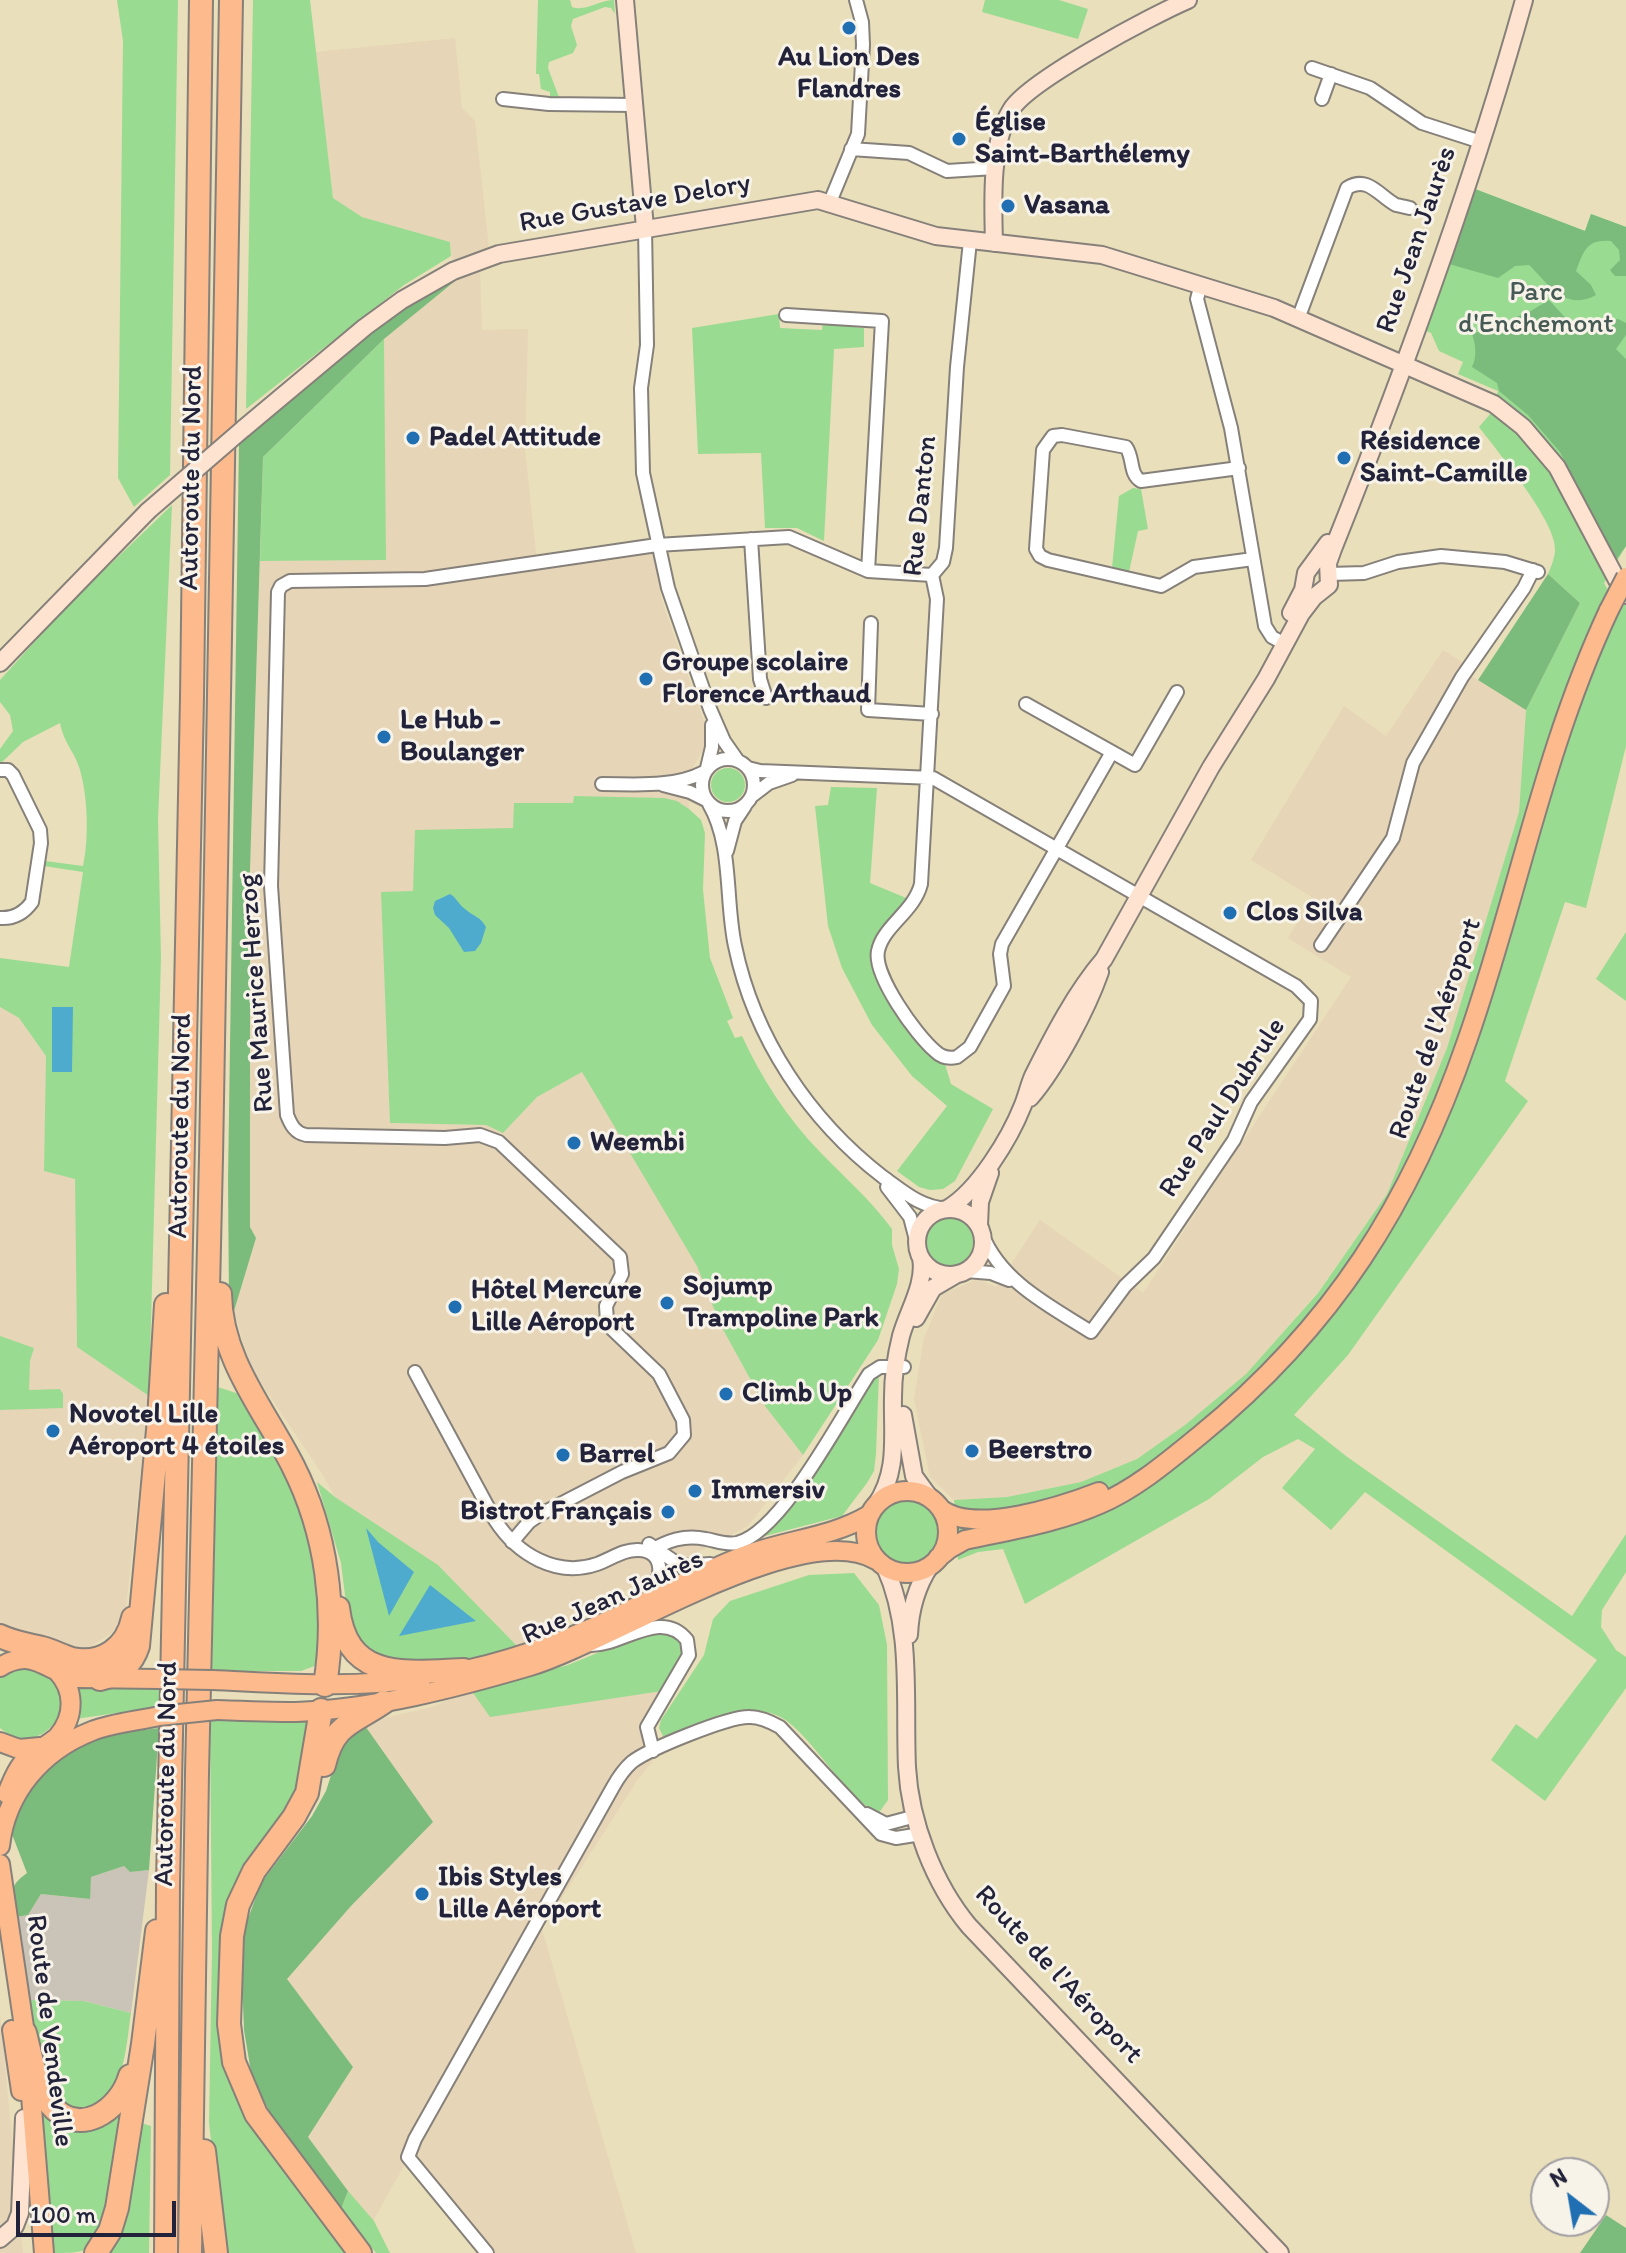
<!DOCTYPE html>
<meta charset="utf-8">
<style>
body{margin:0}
#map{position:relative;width:1626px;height:2253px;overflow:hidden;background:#e9dfba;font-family:Itim,sans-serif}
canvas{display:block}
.north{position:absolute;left:1530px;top:2157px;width:80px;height:80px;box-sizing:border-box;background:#f7f3e8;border:2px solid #a29fa3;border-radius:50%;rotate:329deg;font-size:22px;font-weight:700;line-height:32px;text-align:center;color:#22223b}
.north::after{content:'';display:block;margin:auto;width:28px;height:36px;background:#1f6fb2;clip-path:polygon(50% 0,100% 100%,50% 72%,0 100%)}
.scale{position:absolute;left:16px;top:2201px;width:160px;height:36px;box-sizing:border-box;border:4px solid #22223b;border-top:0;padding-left:10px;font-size:24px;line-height:28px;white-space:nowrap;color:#22223b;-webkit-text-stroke:6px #f7f3e8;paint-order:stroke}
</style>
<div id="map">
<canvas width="1626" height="2253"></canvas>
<div class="north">N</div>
<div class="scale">100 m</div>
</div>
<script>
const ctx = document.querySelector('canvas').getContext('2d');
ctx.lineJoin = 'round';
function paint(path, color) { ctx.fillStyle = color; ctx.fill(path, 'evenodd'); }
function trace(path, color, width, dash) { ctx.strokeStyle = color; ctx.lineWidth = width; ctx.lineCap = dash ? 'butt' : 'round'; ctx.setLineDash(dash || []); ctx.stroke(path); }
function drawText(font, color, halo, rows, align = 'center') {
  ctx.font = font + ' Itim,sans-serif'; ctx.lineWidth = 6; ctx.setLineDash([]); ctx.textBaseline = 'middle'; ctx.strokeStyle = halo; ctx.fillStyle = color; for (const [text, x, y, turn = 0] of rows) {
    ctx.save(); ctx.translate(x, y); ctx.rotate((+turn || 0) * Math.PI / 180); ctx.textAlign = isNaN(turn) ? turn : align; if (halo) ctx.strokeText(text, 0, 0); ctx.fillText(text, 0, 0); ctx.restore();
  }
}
paint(new Path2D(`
 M455 38 462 108 475 121 491 266 480 270 482 330 528 329 525 450 537 563 653 551 661 598 704 722V748L689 774V809L677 801 574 796V803L514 829H460L413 892H382L390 1123 486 1125 503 1133 537 1097 582 1072 698 1266 720 1324 765 1406 803 1455 748 1526 518 1647 438 1565 335 1497 323 1475 250 1367 234 1311 256 1238 250 1227V870L260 561 385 560 384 339 455 280 450 242 362 217 333 198 316 52Z
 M1443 650 1467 665 1463 671 1526 710 1519 812 1447 1048 1387 1194 1318 1292 1246 1374 1185 1425 1137 1459 1081 1482 1007 1497 954 1500 930 1477 914 1399 924 1338 942 1294 978 1279 996 1287 1040 1220 1143 1293 1351 977 1288 938 1312 897 1251 860 1344 706 1386 736Z
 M0 1007 19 1018 46 1056 45 1171 75 1178 77 1347 149 1396 124 1625 86 1649 0 1627Z
 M471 1690 662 1691 642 1722 653 1761 638 1779 542 1929 636 2253H486L409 2157 373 2221 365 2214 308 2137 353 2067 287 1979 351 1906 392 1766 363 1723 432 1707Z
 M0 2013 23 2253H0Z`), '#e6d5b7');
paint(new Path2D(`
 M124 1866 130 1872 149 1870 131 2013 84 2001 29 2000 16 1917 28 1915 41 1894 89 1899 91 1877Z`), '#cac3b8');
paint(new Path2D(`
 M117 0H178L170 475 134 507 118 478 123 41Z
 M253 0H310L333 198 362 217 450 242 451 256 404 285 246 409Z
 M538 0H570L572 7C585 12 600 0 614 0L615 14 611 8 605 7 573 19 571 26 577 45 573 53 549 62 548 68 560 100H550V92L541 89 539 74H536Z
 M985 0H1059L1088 9 1078 39 982 12Z
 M1475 189 1585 231 1591 214 1626 227V546L1604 583 1619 610 1626 604V746L1586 908 1565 902 1505 1081 1528 1101 1348 1355 1294 1415 1346 1456 1572 1616 1626 1534V1572L1602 1610 1601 1627 1616 1650 1626 1657V1688L1545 1801 1491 1760 1516 1724 1537 1739 1597 1660 1365 1492 1331 1530 1282 1488 1315 1449 1298 1439 1263 1457 1209 1499 1025 1604 1003 1549 978 1552 958 1560 954 1500 1007 1497 1081 1482 1137 1459 1185 1425 1246 1374 1318 1293 1387 1194 1447 1048 1519 812 1526 710 1580 603 1548 574C1551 567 1555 557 1555 550 1557 522 1497 451 1479 427L1491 413 1498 391 1458 374 1463 362 1439 351 1431 333 1426 331Z
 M779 314 780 328 822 330 823 321 850 323 853 327 864 328V347L834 349 824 541 797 528H765L761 453 698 454 692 328Z
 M384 339 386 560 260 561 263 457Z
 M1133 488 1141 489 1148 529 1138 531 1129 572 1112 568 1119 496Z
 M172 505 158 819 161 958 149 1396 77 1347 75 1179 44 1171 46 1056 19 1018 0 1007V958L69 967 83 872 44 866 45 861 83 866C89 839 88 798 80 770 75 752 64 744 60 723L23 742 0 764V749L13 731 10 715 0 702V680L68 605Z
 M711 785a17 17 0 1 1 34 0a17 17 0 1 1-34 0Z
 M831 787 877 788 870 883 911 900 896 917 876 971 944 1061 951 1084 993 1109 955 1181 943 1189 930 1190 919 1187 897 1171 947 1106 912 1076 872 1025 842 968 828 926 815 806 828 805Z
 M574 796 664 798 677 801 689 809 701 820 705 833 703 890 710 958 733 1018 727 1021 735 1038 742 1036C762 1079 787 1118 821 1153 845 1178 871 1200 892 1229V1245L899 1269 897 1284 878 1340 803 1455 765 1406 720 1324 697 1266 582 1072 537 1097 503 1133 486 1125 390 1123 381 892 413 891 415 830 513 828 514 803H573Z
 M1626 932V1001L1596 979Z
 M925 1242a24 24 0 1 1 48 0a24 24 0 1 1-48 0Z
 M0 1336 34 1348 30 1361 29 1390 60 1389 63 1394V1408L0 1410Z
 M879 1372 876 1454 874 1471 867 1483 842 1516 757 1538 778 1521 874 1374Z
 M218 1387 242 1395 304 1506 322 1590 317 1665 301 1671H212Z
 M317 1482 335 1497 438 1565 518 1647 479 1658 408 1666 363 1648 348 1619 341 1563Z
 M873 1532a33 33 0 1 1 66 0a33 33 0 1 1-66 0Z
 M854 1573 879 1605 887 1645 888 1800 878 1814C840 1791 821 1748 787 1721 771 1709 746 1709 728 1714 706 1719 685 1730 664 1738L659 1728 661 1720 704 1655 713 1619 730 1601 809 1575Z
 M651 1631C665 1631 674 1633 684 1644L683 1656 662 1691 490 1717 471 1690 568 1665Z
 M27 1667C34 1670 44 1672 50 1677 84 1705 38 1762 0 1728V1678L15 1668Z
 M75 1683 159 1685V1707L75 1719Z
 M312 1718 296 1797 253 1857 223 2038 352 2253H223L209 2122 212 1951 210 1721Z
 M29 2000 84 2001 131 2013C126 2045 125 2106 81 2109 71 2110 61 2104 56 2095 38 2066 35 2032 29 2000Z
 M40 2109 119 2113 123 2117C118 2149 113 2232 85 2250 77 2253 64 2253 54 2253Z
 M137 2122 151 2126 149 2253H105Z
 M348 2191 374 2221 390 2253H376L341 2209Z`), '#9adb92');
paint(new Path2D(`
 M1475 189 1585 231 1591 214 1626 227V276H1615L1610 270 1620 260 1619 250 1611 241C1586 239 1584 251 1576 271L1591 285 1596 295C1564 312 1549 284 1529 265L1515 266 1498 278 1449 264Z
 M455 281 384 339 263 457 250 870V1227L256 1238 234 1311 229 1301 228 1180 239 442 372 329 419 295Z
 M1549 300 1571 324 1590 326 1618 319 1626 323V335L1616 349 1626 359V546L1616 560 1560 452 1528 415 1499 391 1497 383 1472 367C1477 356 1476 346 1472 334L1529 312Z
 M1548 574 1580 603 1526 710 1478 680Z
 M363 1723 433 1822 351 1906 287 1979 353 2067 308 2137 348 2191 341 2209 273 2118 252 2078 244 2030 242 1981 245 1927 261 1883 312 1816 326 1791 343 1738Z
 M159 1728 149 1870 130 1872 124 1866 91 1877 90 1899 41 1894 28 1915 16 1917C13 1894 6 1888 27 1873L10 1829 35 1775 69 1749 96 1736Z
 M1606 2215 1626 2228V2253H1580Z`), '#7bbb7c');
paint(new Path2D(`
 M450 894C457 898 458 904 465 909 474 917 480 916 486 927L481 943 475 951 464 952 449 928 435 915 433 908 435 901Z
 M52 1007H73L72 1072H52Z
 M366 1528 378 1542 414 1572 389 1616Z
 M430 1585 476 1621 399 1636Z`), '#4fabcd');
const street = new Path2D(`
 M1312 68 1370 88 1422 123 1481 142
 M503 99 549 104 634 105
 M1322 99 1331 74
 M851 149 909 153 947 171 995 168
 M830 202 858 134 863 45 862 22 856 0
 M645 228 647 345 641 388 643 473 668 588 710 709 724 741 738 761
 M1201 284 1197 299 1231 428 1265 626 1272 637 1285 644
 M786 315 882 321 868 571
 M1298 319 1347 188C1368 175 1379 196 1396 205 1398 205 1409 208 1410 208
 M1239 468 1141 481C1129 474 1134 458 1126 447L1062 435 1053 436 1043 450 1036 549 1040 556 1048 560 1161 586 1194 567 1253 559
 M751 539 760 679 766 698
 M1329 574 1364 573 1398 562 1441 556 1505 562 1538 572
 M932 575 937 599 921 884C914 912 883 926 878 951 873 975 916 1035 935 1051 941 1057 948 1059 957 1057L970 1047 1004 986 1000 954 1002 944 1112 752 1135 765 1177 692
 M932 575 943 562 946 548 957 367 970 241
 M871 623 868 710 932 714
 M1026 704 1112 752
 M702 785a26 26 0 1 1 52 0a26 26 0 1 1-52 0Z
 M707 768 712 747V725
 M748 768 760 771 933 778 1296 986 1311 1001 1310 1019 1251 1102 1234 1140 1154 1258 1125 1286 1091 1332C1050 1306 1001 1282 982 1234
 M0 770H8L13 775 40 830 41 843 32 902C24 913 14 919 0 918
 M602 784C635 784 673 788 704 772
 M663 785 690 792 706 800
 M752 796 769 783 792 775
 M709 804C733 845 725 900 735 946 754 1038 809 1120 883 1177 904 1192 920 1207 947 1209
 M727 851 735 821 745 806
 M1321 945 1393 838 1413 763 1462 677 1524 588 1533 570
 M887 1187 910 1217 916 1240
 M966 1271 991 1273 1009 1280
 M415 1372 495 1520C517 1554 556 1578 597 1564 611 1559 624 1549 639 1550 667 1551 662 1583 648 1597
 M512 1542 529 1522 539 1515 622 1472 669 1453 684 1435 683 1420 659 1374 613 1330 607 1321 606 1306 622 1274 620 1257 499 1142 480 1135 445 1138 306 1135C295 1133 291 1125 287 1115L271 886 278 592 281 586 290 581 425 579 657 545 789 537 868 571 932 575
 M649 1544 681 1566 710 1564
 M648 1552C667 1541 684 1534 706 1539 717 1541 726 1545 737 1543 782 1532 842 1415 869 1374L880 1367H904
 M589 1645C621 1647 661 1607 687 1640L689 1655 647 1727 653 1751
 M867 1814 886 1824 916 1816
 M487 2253 408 2157 415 2139 613 1787C618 1778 624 1769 632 1762 649 1749 729 1716 750 1717 761 1717 771 1722 780 1727L881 1834 896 1838 921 1834`);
const secondary = new Path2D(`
 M625 0 645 228
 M994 243C993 204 990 144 1011 110 1028 81 1153 15 1188 0
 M243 429 365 327 402 300 453 271 499 254 818 200 936 236 1102 255 1274 308 1494 404 1523 427 1557 467 1625 595
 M1291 613 1303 590 1306 573 1328 543
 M0 663 148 511
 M1030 1098C1056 1068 1087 1009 1100 972
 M917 1242a33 33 0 1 1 66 0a33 33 0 1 1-66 0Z
 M947 1209C978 1191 1010 1138 1023 1105 1027 1095 1029 1085 1033 1076 1053 1036 1075 993 1104 959L1211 767 1266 679 1301 614 1314 597 1329 585 1328 563 1333 549C1405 369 1472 186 1524 0
 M979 1225 980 1202 990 1173
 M916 1318 933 1288 957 1274
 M903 1415 914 1476 930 1498
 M876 1505C899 1470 892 1437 893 1397 893 1376 896 1356 901 1336 908 1311 926 1283 921 1258
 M885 1567C913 1629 904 1700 907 1767 910 1822 934 1884 969 1926L1280 2253
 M909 1635C910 1611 917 1586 930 1566
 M0 2239 15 2226 20 2213 24 2118`);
const primary = new Path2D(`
 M866 1532a41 41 0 1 1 82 0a41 41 0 1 1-82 0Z
 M941 1509C974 1535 1063 1506 1099 1492
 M938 1558 949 1549 965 1540C1010 1530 1057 1523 1100 1504 1137 1488 1168 1461 1199 1436 1333 1327 1411 1203 1467 1041 1518 896 1543 751 1609 610
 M0 1667C35 1646 46 1673 78 1678L159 1679
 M57 1671C75 1690 75 1716 58 1736
 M451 1673C506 1663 563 1642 614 1618 656 1597 697 1574 741 1557 783 1540 831 1538 869 1515
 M212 1680C282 1683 351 1689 422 1678
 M217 1710C243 1711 270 1712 296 1712 375 1709 455 1688 530 1666 611 1642 802 1516 876 1560
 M0 1742 19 1749 40 1747
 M7 1794C23 1751 29 1760 60 1735
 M0 1846C6 1793 41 1751 92 1731 113 1723 137 1721 159 1716
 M0 1864 27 2047
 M12 2030 21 2091
 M29 2072 44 2253`);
const highway = new Path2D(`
 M220 1294C221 1360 264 1409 293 1466 327 1533 337 1611 325 1685
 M338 1608C347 1683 407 1672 464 1670
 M0 1636C14 1643 27 1644 42 1648 53 1651 62 1656 72 1659 102 1665 127 1648 133 1618
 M100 1679C119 1675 132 1665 138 1646L159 1419 166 1305
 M321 1710 307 1793 294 1817 254 1871 238 1905 232 1936 229 2024 234 2062 256 2114 360 2253
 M324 1765C334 1723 352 1724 384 1702
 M25 2033C31 2056 35 2085 50 2104 78 2139 120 2111 130 2076
 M204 2151 216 2253
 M96 2253 110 2231 117 2208 143 2044 157 1931
 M166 2253 168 1883 192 697 201 0
 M190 2253 197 1773 211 1157 231 0`);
trace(street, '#86807a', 16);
trace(secondary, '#86807a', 20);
trace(primary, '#86807a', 22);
trace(highway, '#86807a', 26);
trace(street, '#fff', 12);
trace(secondary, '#fee3d1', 16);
trace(primary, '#fcba8d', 18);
trace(highway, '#fcba8d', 22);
const secondaryBridge = new Path2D(`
 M148 511 243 429`);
const primaryBridge = new Path2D(`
 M1609 610 1626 577
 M159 1679 212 1680
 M159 1716 217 1710`);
trace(secondaryBridge, '#86807a', 20, []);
trace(primaryBridge, '#86807a', 22, []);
trace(secondaryBridge, '#fee3d1', 16);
trace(primaryBridge, '#fcba8d', 18);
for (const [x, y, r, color] of [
 [849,28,8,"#1f6fb2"],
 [959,139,8,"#1f6fb2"],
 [1008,206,8,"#1f6fb2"],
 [413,438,8,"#1f6fb2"],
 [1344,458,8,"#1f6fb2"],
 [646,679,8,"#1f6fb2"],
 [384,737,8,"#1f6fb2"],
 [1230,913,8,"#1f6fb2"],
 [574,1143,8,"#1f6fb2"],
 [667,1303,8,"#1f6fb2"],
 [455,1307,8,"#1f6fb2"],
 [726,1394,8,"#1f6fb2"],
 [53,1431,8,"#1f6fb2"],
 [972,1451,8,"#1f6fb2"],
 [563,1455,8,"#1f6fb2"],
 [695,1491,8,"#1f6fb2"],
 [668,1512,8,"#1f6fb2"],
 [422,1894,8,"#1f6fb2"]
]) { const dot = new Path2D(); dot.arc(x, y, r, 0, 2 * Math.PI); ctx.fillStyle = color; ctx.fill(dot); trace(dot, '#f7f3e8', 3); }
drawText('bold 28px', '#22223b', '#f7f3e8', [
 ["Au Lion Des",849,58,"center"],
 ["Flandres",849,90,"center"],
 ["Église",975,123],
 ["Saint-Barthélemy",975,155],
 ["Vasana",1024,206],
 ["Padel Attitude",429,438],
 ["Résidence",1360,442],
 ["Saint-Camille",1360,474],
 ["Groupe scolaire",662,663],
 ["Florence Arthaud",662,695],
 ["Le Hub -",400,721],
 ["Boulanger",400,753],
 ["Clos Silva",1246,913],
 ["Weembi",590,1143],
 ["Sojump",683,1287],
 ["Trampoline Park",683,1319],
 ["Hôtel Mercure",471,1291],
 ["Lille Aéroport",471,1323],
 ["Climb Up",742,1394],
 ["Novotel Lille",69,1415],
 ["Aéroport 4 étoiles",69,1447],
 ["Beerstro",988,1451],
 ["Barrel",579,1455],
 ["Immersiv",711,1491],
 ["Bistrot Français",652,1512,"right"],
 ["Ibis Styles",438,1878],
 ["Lille Aéroport",438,1910]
], 'left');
drawText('28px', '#22223b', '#f7f3e8', [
 ["Rue Gustave Delory",635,204,-10],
 ["Rue Jean Jaurès",1417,240,-71],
 ["Autoroute du Nord",192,478,-89],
 ["Rue Danton",921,506,-84],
 ["Rue Maurice Herzog",257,993,-94],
 ["Route de l'Aéroport",1436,1029,-71],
 ["Rue Paul Dubrule",1223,1108,-57],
 ["Autoroute du Nord",181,1126,-89],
 ["Rue Jean Jaurès",613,1598,-24],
 ["Autoroute du Nord",167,1774,-89],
 ["Route de l'Aéroport",1058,1975,47],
 ["Route de Vendeville",49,2031,83]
]);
drawText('28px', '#465a55', '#f7f3e8', [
 ["Parc",1536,293],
 ["d'Enchemont",1536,325]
]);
</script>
